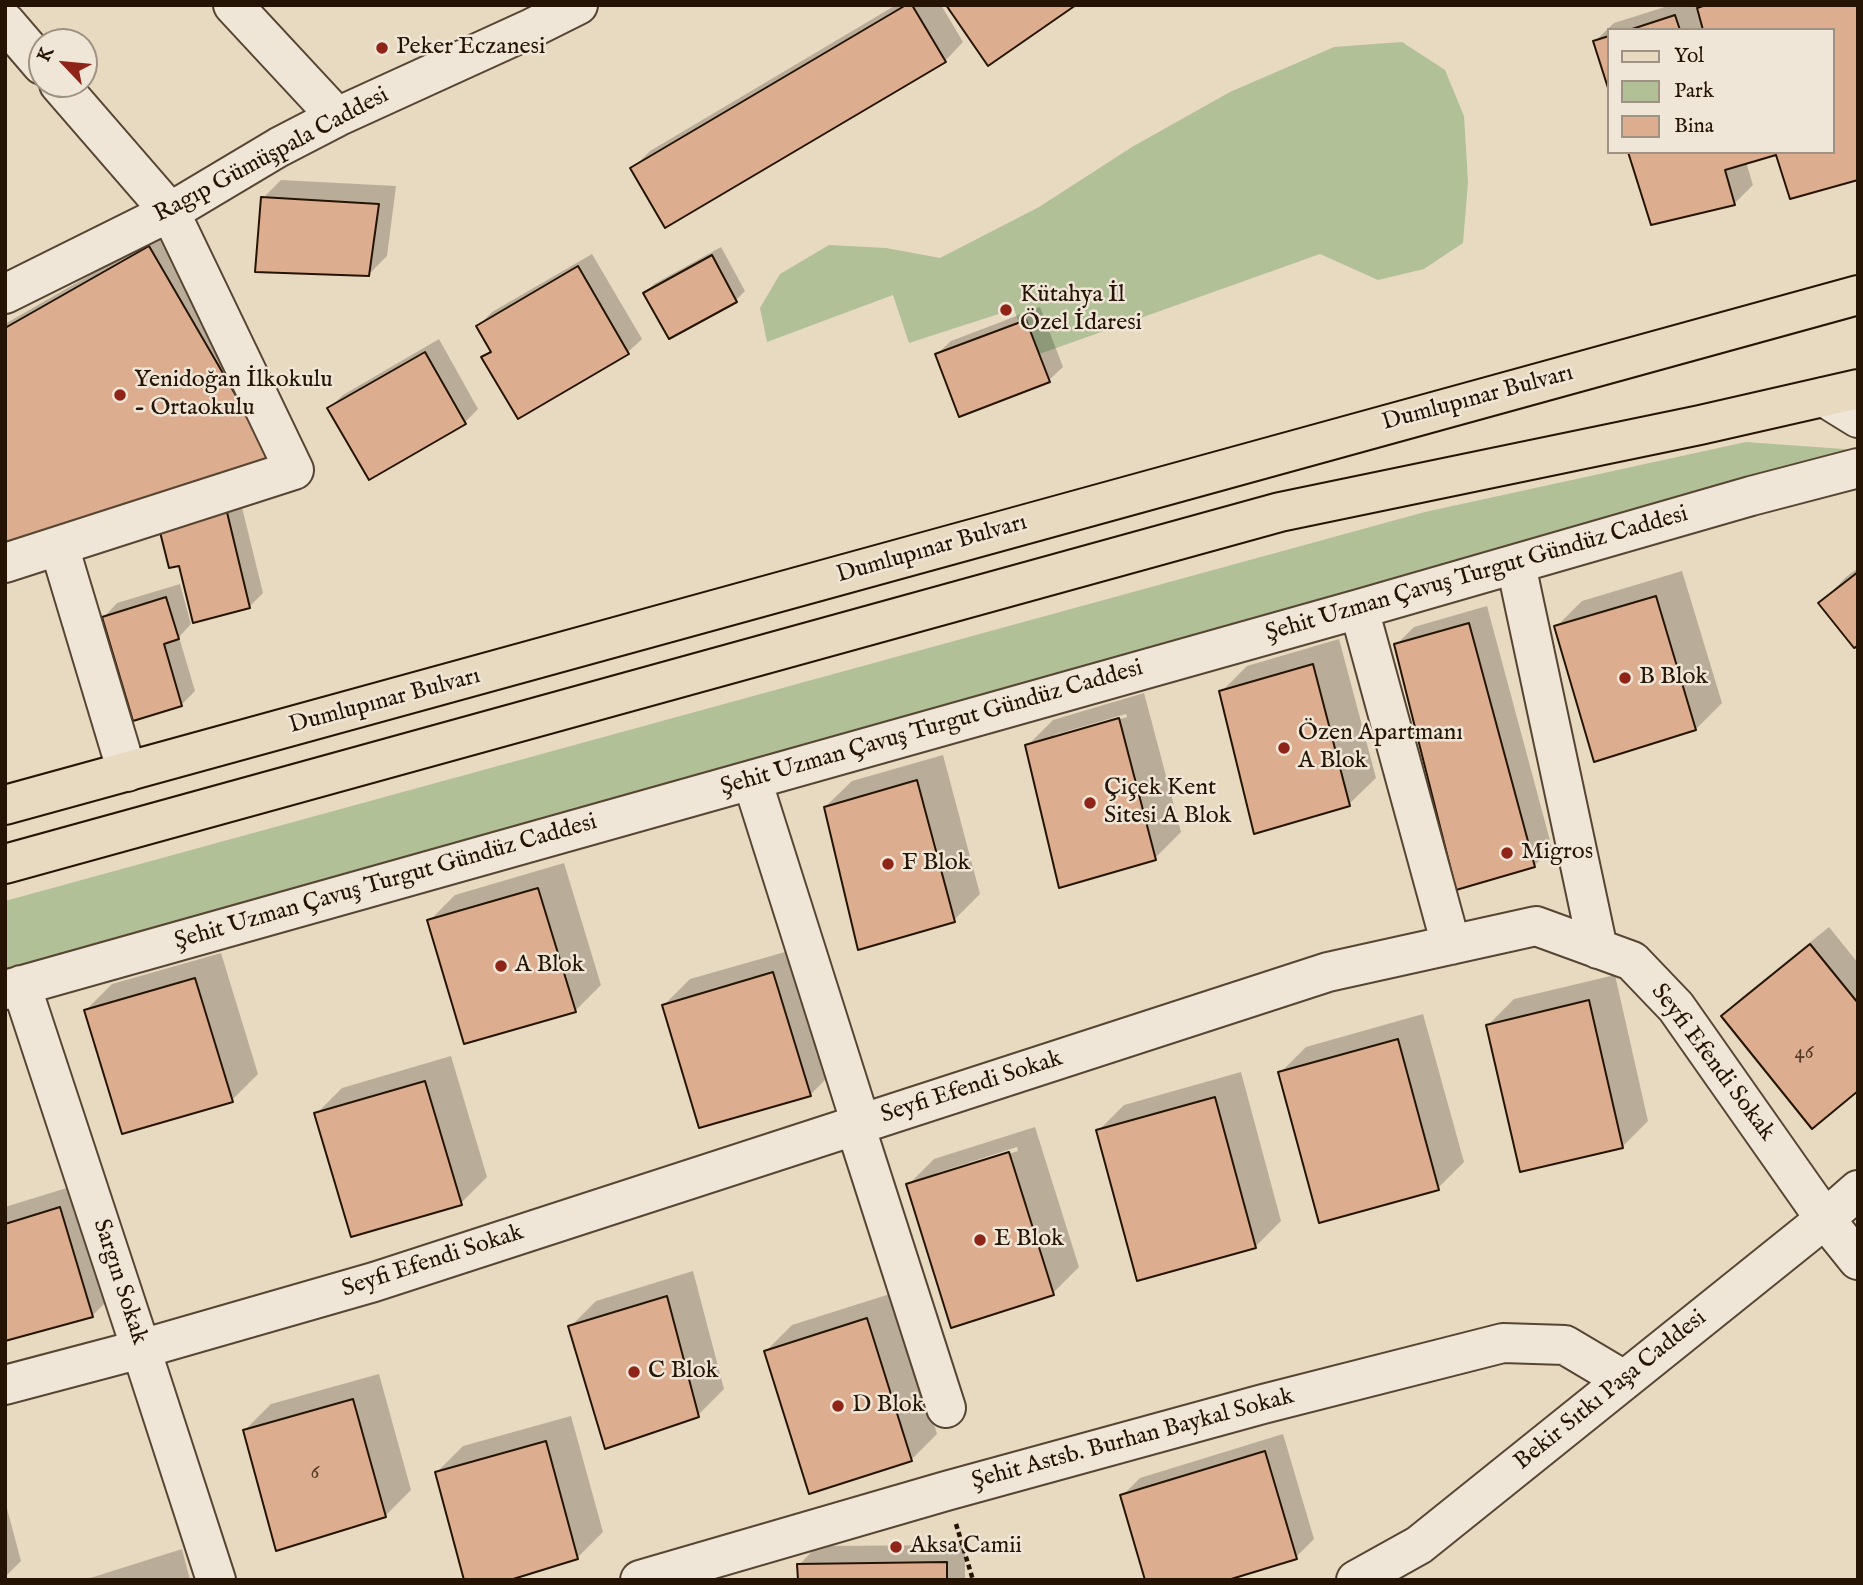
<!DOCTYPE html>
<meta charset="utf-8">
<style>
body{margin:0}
#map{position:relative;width:1863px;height:1585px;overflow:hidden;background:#e8d9c1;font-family:"IM FELL English",serif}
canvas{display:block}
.frame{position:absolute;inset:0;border:7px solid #251403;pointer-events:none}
.legend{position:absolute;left:1607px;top:28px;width:228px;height:126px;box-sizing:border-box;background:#f0e6d7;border:2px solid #9f9282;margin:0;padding:9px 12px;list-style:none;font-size:21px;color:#251403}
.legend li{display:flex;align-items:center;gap:14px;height:35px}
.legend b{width:35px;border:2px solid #9f9282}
.north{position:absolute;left:28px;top:28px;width:70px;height:70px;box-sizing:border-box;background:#f0e6d7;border:2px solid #9f9282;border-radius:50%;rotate:296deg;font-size:19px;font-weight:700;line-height:28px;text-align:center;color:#251403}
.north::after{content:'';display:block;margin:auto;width:24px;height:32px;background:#8f2418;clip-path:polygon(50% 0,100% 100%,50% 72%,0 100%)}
</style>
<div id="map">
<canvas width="1863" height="1585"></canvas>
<div class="frame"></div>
<ul class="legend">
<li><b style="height:9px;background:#e8d9c1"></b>Yol</li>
<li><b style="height:19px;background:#b1c096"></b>Park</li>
<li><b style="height:19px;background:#ddad8f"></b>Bina</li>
</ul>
<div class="north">K</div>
</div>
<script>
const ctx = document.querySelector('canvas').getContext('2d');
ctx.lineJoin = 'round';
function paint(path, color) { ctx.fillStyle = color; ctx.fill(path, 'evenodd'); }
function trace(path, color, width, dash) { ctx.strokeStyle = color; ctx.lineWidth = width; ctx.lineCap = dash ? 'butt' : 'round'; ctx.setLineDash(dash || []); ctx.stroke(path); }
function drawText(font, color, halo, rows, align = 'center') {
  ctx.font = font + ' "IM FELL English",serif'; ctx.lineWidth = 5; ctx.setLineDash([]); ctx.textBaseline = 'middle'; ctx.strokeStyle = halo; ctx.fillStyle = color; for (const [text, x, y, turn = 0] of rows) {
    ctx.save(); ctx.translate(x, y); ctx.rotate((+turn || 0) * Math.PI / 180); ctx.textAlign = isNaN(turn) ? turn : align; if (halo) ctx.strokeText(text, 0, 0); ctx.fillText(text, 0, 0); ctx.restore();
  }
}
paint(new Path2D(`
 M1402 42 1445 70 1464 116 1468 182 1463 243 1424 269 1378 280 1320 254 1031 357 1014 309 909 343 893 295 767 342 760 308 780 274 829 245 886 248 940 258 1039 207 1132 147 1230 92 1334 47Z
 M1746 442 1857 450 5 987V901L1425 512Z`), '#b1c096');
paint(new Path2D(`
 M896 5H941L963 42 945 61 632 169 650 151Z
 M1671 5H1695L1697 11 1702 5H1858V178L1778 152 1746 162 1753 185 1735 203 1652 223 1630 152H1833V30H1609V85L1595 41 1614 23Z
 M281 180 396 186 387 256 368 275 263 198Z
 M163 233 287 446 5 550V324Z
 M721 247 745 291 736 300 670 337 645 293 654 284Z
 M592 254 642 339 628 352 518 416 484 357 492 349 478 326 492 312Z
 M1040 307 1063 367 1049 380 937 354 951 341Z
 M439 339 478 409 465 422 329 408 343 395Z
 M239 495 263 593 250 606 174 511Z
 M1858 568V643L1821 603 1846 577Z
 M1682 571 1722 703 1696 729 1556 627 1582 601Z
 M180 584 191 624 179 637 195 691 182 704 134 719 104 617 117 603Z
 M1487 606 1552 848 1534 866 1396 645 1414 627Z
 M1339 639 1376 778 1349 804 1221 692 1247 666Z
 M1144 693 1181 832 1155 858 1027 746 1053 720ZM1126 714 1127 717 1054 739V735Z
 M943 755 980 894 954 920 825 807 852 781Z
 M564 863 601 985 575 1011 429 921 455 895Z
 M1829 927 1858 963V1089L1723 1016 1741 998Z
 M799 948 836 1069 810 1095 664 1005 690 979Z
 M221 953 258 1074 232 1100 86 1010 112 984Z
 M1615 975 1648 1121 1622 1147 1488 1025 1514 999Z
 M1423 1014 1464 1162 1438 1188 1280 1073 1306 1047Z
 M451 1056 487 1177 461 1203 316 1114 342 1088Z
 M1241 1072 1281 1221 1255 1247 1098 1131 1124 1105Z
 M1035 1127 1079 1267 1053 1293 908 1185 934 1159ZM1017 1147 1018 1151 937 1176V1173Z
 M86 1182 118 1290 92 1316 5 1340V1207Z
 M693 1271 724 1389 698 1415 570 1327 596 1301Z
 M893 1293 937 1434 911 1460 766 1351 792 1325Z
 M379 1374 411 1490 385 1516 245 1430 271 1404Z
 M571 1416 603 1532 577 1558 437 1472 463 1446Z
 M1283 1434 1314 1539 1296 1557 1122 1496 1140 1478Z
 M5 1501 21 1561 5 1577Z
 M965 1545V1580H799V1565L817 1546Z
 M182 1549 190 1580H84Z`), '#0003');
const building = new Path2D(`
 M906 5H912L946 62 665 228 630 168Z
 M946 5H1076L988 66Z
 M1706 5H1858V180L1790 199 1776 155 1725 170 1735 205 1651 225 1628 152H1833V30H1703L1697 8Z
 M1675 15 1680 30H1629Z
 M1609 36V91L1593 41Z
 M261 197 379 204 369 276 255 272Z
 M149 246 274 461 5 552V328Z
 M712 255 737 302 669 339 643 293Z
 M578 266 629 354 518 419 481 357 491 352 476 326Z
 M1026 320 1050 382 959 417 935 354Z
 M425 352 466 424 369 480 327 408Z
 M226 508 250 608 193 623 179 566 169 568 158 524Z
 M1858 572V646L1854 648 1818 603Z
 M1656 596 1696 730 1594 762 1554 626Z
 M166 597 179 639 164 644 182 706 133 721 102 617Z
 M1469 623 1535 867 1456 890 1394 644Z
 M1313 664 1350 806 1254 834 1219 691Z
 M1119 718 1156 860 1059 888 1025 745Z
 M917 780 955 922 858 950 824 807Z
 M538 888 576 1012 464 1044 427 920Z
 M1810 944 1858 1003V1091L1812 1129 1721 1016Z
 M773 972 811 1096 699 1128 662 1005Z
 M195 978 233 1102 122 1134 84 1010Z
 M1589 1000 1623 1148 1520 1172 1486 1025Z
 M1398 1039 1439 1190 1319 1223 1278 1072Z
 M425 1081 462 1205 351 1237 314 1113Z
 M1215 1097 1256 1248 1137 1281 1096 1130Z
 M1009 1152 1054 1295 951 1328 906 1184Z
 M60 1207 93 1317 5 1341V1224Z
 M667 1296 699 1417 605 1449 568 1326Z
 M867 1318 912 1461 809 1494 764 1351Z
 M353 1399 386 1517 276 1551 243 1430Z
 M546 1441 578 1559 510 1580H464L435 1472Z
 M1265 1451 1297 1559 1228 1580H1145L1120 1495Z
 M947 1562V1580H798L797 1564Z`);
paint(building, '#ddad8f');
trace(building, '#251403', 2);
const minor = new Path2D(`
 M233 5 337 117
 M5 22 42 65
 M5 294 170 212 279 147 337 117 532 28 578 5
 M1824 397 1858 418
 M59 546 127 772
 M5 563 294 470 170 212 59 84
 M1516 565 1598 949
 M1359 609 1451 945
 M752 780 861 1124
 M21 985 141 1349 216 1580
 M5 990 1359 609 1751 496 1858 468
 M855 1125 946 1408
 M5 1385 141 1349 374 1282 1328 972 1536 926 1632 961 1676 1007 1825 1219 1858 1260
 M640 1580 946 1491 1263 1404 1503 1343 1565 1345 1624 1380
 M1356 1580 1419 1545 1825 1219 1858 1190`);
const major = new Path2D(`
 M5 805C623 638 1240 463 1858 295
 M5 864 1280 512 1700 425 1858 389`);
trace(minor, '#564532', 42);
trace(major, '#251403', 42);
trace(new Path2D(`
 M956 1524 973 1580`), '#251403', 4.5, [5, 3.5]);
trace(minor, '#f0e6d7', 38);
trace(major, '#e8d9c1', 38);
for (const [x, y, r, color] of [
 [382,48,7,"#8f2418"],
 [1006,310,7,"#8f2418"],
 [120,395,7,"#8f2418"],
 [1625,678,7,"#8f2418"],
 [1284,748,7,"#8f2418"],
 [1090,803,7,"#8f2418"],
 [1507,853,7,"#8f2418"],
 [888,864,7,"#8f2418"],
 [501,966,7,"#8f2418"],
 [980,1240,7,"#8f2418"],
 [634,1372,7,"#8f2418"],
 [838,1406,7,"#8f2418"],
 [896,1547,7,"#8f2418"]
]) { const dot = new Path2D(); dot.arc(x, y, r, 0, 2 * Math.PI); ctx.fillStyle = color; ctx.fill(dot); trace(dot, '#f0e6d7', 2.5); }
drawText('21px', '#533a26', null, [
 ["46",1804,1054],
 ["6",315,1474]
]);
drawText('24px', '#251403', '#f0e6d7', [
 ["Peker Eczanesi",396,48],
 ["Kütahya İl",1020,296],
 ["Özel İdaresi",1020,324],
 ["Yenidoğan İlkokulu",134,381],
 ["- Ortaokulu",134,409],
 ["B Blok",1639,678],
 ["Özen Apartmanı",1298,734],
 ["A Blok",1298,762],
 ["Çiçek Kent",1104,789],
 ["Sitesi A Blok",1104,817],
 ["Migros",1521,853],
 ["F Blok",902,864],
 ["A Blok",515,966],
 ["E Blok",994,1240],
 ["C Blok",648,1372],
 ["D Blok",852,1406],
 ["Aksa Camii",910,1547]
], 'left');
drawText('24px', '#251403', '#f0e6d7', [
 ["Ragıp Gümüşpala Caddesi",272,156,-28],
 ["Dumlupınar Bulvarı",1478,399,-15],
 ["Dumlupınar Bulvarı",932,550,-16],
 ["Şehit Uzman Çavuş Turgut Gündüz Caddesi",1477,575,-16],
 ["Dumlupınar Bulvarı",385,702,-15],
 ["Şehit Uzman Çavuş Turgut Gündüz Caddesi",932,729,-16],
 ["Şehit Uzman Çavuş Turgut Gündüz Caddesi",386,883,-16],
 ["Seyfi Efendi Sokak",1712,1063,53],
 ["Seyfi Efendi Sokak",972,1088,-18],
 ["Seyfi Efendi Sokak",433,1262,-18],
 ["Sargın Sokak",119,1282,72],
 ["Bekir Sıtkı Paşa Caddesi",1611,1391,-39],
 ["Şehit Astsb. Burhan Baykal Sokak",1133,1440,-15]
]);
</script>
